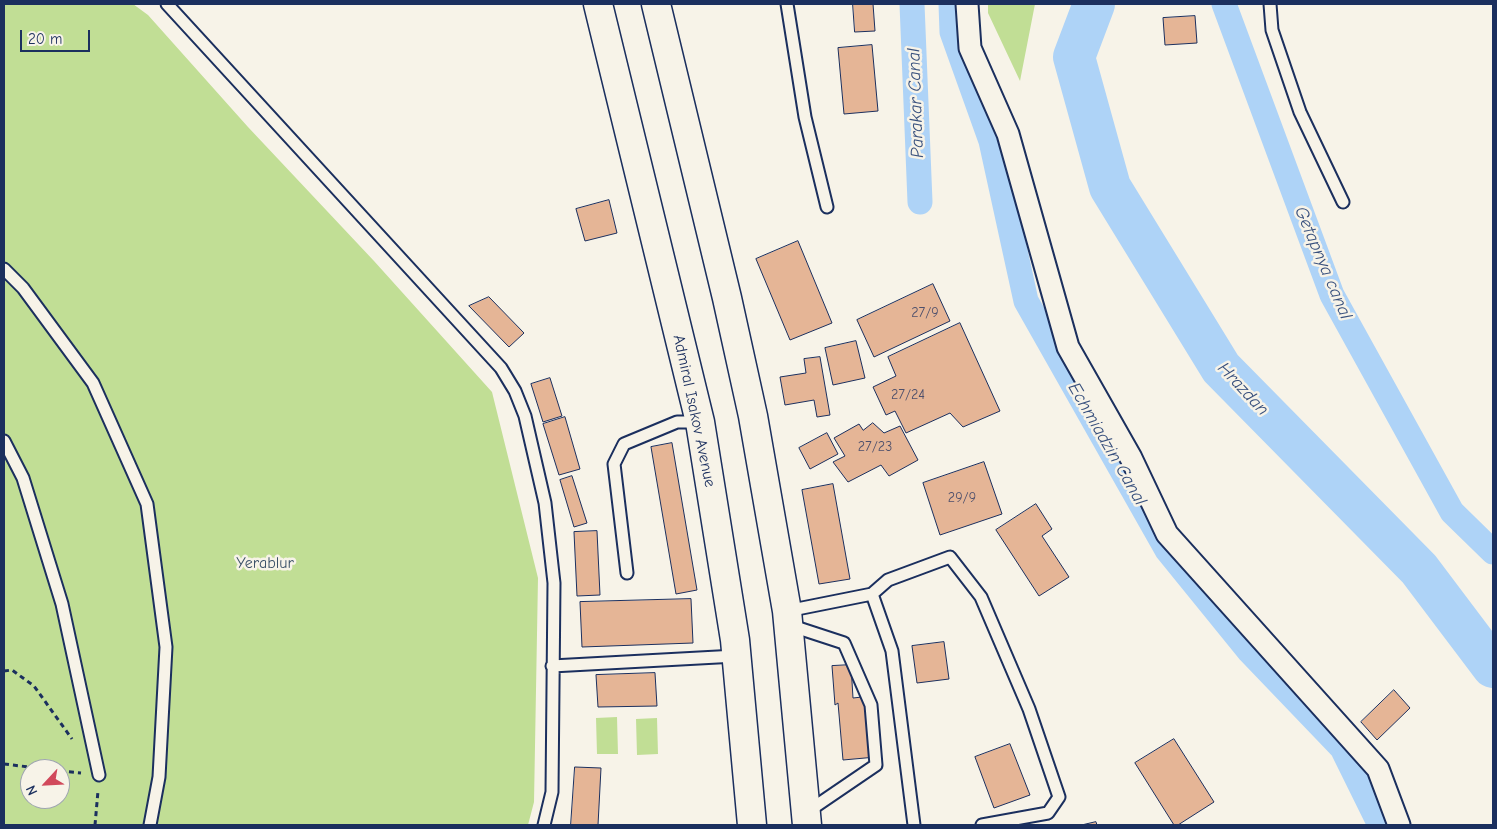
<!DOCTYPE html>
<style>
body{margin:0}
#map{position:relative;width:1497px;height:829px;overflow:hidden;background:#f7f3e8;font-family:"Comic Neue",sans-serif}
canvas{display:block}
.frame{position:absolute;inset:0;border:5px solid #1b2f5e;pointer-events:none}
.north{position:absolute;left:20px;top:759px;width:50px;height:50px;box-sizing:border-box;background:#f7f3e8;border:1px solid #9fa5b1;border-radius:50%;rotate:245deg;font-size:14px;font-weight:700;line-height:20px;text-align:center;color:#1b2f5e}
.north::after{content:'';display:block;margin:auto;width:18px;height:22px;background:#d1495b;clip-path:polygon(50% 0,100% 100%,50% 72%,0 100%)}
.scale{position:absolute;left:20px;top:30px;width:70px;height:22px;box-sizing:border-box;border:2px solid #1b2f5e;border-top:0;padding-left:6px;font-size:15px;line-height:18px;white-space:nowrap;color:#1b2f5e;-webkit-text-stroke:4px #f7f3e8;paint-order:stroke}
</style>
<div id="map">
<canvas width="1497" height="829"></canvas>
<div class="frame"></div>
<div class="north">N</div>
<div class="scale">20 m</div>
</div>
<script>
const ctx = document.querySelector('canvas').getContext('2d');
ctx.lineJoin = 'round';
function paint(path, color) { ctx.fillStyle = color; ctx.fill(path, 'evenodd'); }
function trace(path, color, width, dash) { ctx.strokeStyle = color; ctx.lineWidth = width; ctx.lineCap = dash ? 'butt' : 'round'; ctx.setLineDash(dash || []); ctx.stroke(path); }
function drawText(font, color, halo, rows, align = 'center') {
  ctx.font = font + ' "Comic Neue",sans-serif'; ctx.lineWidth = 5; ctx.setLineDash([]); ctx.textBaseline = 'middle'; ctx.strokeStyle = halo; ctx.fillStyle = color; for (const [text, x, y, turn = 0] of rows) {
    ctx.save(); ctx.translate(x, y); ctx.rotate((+turn || 0) * Math.PI / 180); ctx.textAlign = isNaN(turn) ? turn : align; if (halo) ctx.strokeText(text, 0, 0); ctx.fillText(text, 0, 0); ctx.restore();
  }
}
paint(new Path2D(`
 M4 4H133L148 15 248 127 374 261 492 392 538 578 534 802 528 825H4ZM30 769H60V799H30Z
 M988 4H1035L1020 81 988 13Z
 M617 717 618 754H597L596 718Z
 M657 718 658 754 637 755 636 719Z`), '#c1de95');
trace(new Path2D(`
 M912 4 920 202
 M951 4 952 32 991 141 1026 301 1167 550 1249 651 1342 748 1380 825
 M1224 4 1332 295 1452 512 1493 552`), '#aed3f7', 25);
trace(new Path2D(`
 M1094 4 1074 57 1110 187 1221 368 1419 569 1493 667`), '#aed3f7', 42);
const building = new Path2D(`
 M853 4H873L875 31 855 32Z
 M1195 16 1197 43 1165 45 1163 18Z
 M872 45 878 111 844 114 838 48Z
 M609 200 617 233 585 241 576 209Z
 M798 241 832 323 790 340 756 259Z
 M933 284 950 321 874 357 857 320Z
 M489 297 524 333 509 347 469 306Z
 M960 323 1000 411 963 427 950 413 906 433 895 411 886 415 873 387 896 376 888 357Z
 M856 341 865 378 833 385 825 348Z
 M820 357 830 415 817 417 814 400 785 405 780 377 806 373 804 359Z
 M550 378 562 416 543 422 531 384Z
 M565 417 580 469 559 475 543 424Z
 M873 423 884 433 900 426 918 460 889 476 881 465 848 482 833 462 845 456 834 438 859 424 863 430Z
 M827 433 838 454 810 469 799 448Z
 M672 443 697 590 676 594 651 447Z
 M984 462 1002 514 940 535 923 483Z
 M572 476 587 523 574 527 560 480Z
 M833 484 850 579 819 584 802 490Z
 M1036 504 1052 529 1042 536 1069 577 1039 596 996 530Z
 M597 531 600 595 577 596 574 532Z
 M691 599 693 643 582 647 580 602Z
 M944 642 949 679 917 683 912 646Z
 M851 665 853 698 871 696 876 757 843 760 838 703 835 705 832 666Z
 M655 673 657 706 598 707 596 675Z
 M1394 690 1410 708 1377 740 1361 722Z
 M1174 739 1214 802 1178 825H1174L1135 763Z
 M1010 744 1030 795 994 808 975 757Z
 M575 767 601 768 598 825H571Z
 M1096 822 1097 825H1082Z`);
paint(building, '#e5b596');
trace(building, '#1b2f5e', 1);
const lane = new Path2D(`
 M167 4 501 368 515 391 525 416 545 503 554 583 552 792 544 825
 M787 4 805 117 827 207
 M1270 4 1272 30 1300 112 1343 202
 M4 269 23 288 93 383 147 504 166 647 159 777 150 825
 M4 441 23 478 62 604 99 775
 M627 573 614 464 624 444 677 422H700
 M872 594 892 651 914 825
 M787 611 872 594 888 580 950 557 981 597 1029 709 1059 797 1048 813 982 825
 M789 625 844 643 871 705 876 765 807 812
 M552 666 736 656`);
const street = new Path2D(`
 M967 4 970 48 1008 134 1068 347 1131 458 1167 534 1378 769 1399 825`);
const highway = new Path2D(`
 M598 4 700 422 735 640 752 825
 M656 4 727 298 753 416 787 611 807 825`);
trace(lane, '#1b2f5e', 15);
trace(street, '#1b2f5e', 25);
trace(highway, '#1b2f5e', 31);
trace(new Path2D(`
 M4 671 12 670 34 686 72 739
 M4 764 46 769
 M60 771 81 773
 M95 825 98 791`), '#1b2f5e', 3, [5, 4]);
trace(lane, '#f7f3e8', 11);
trace(street, '#f7f3e8', 21);
trace(highway, '#f7f3e8', 28);
drawText('14px', '#4e506c', null, [
 ["27/9",925,313],
 ["27/24",908,395],
 ["27/23",875,447],
 ["29/9",962,498]
]);
drawText('16px', '#1b2f5e', '#f7f3e8', [
 ["Admiral Isakov Avenue",694,411,78]
]);
drawText('16px', '#3c5269', '#f7f3e8', [
 ["Yerablur",265,563]
]);
drawText('italic 18px', '#38507d', '#f7f3e8', [
 ["Parakar Canal",916,103,-92],
 ["Getapnya canal",1323,263,67],
 ["Hrazdan",1243,389,47],
 ["Echmiadzin Canal",1107,444,60]
]);
</script>
